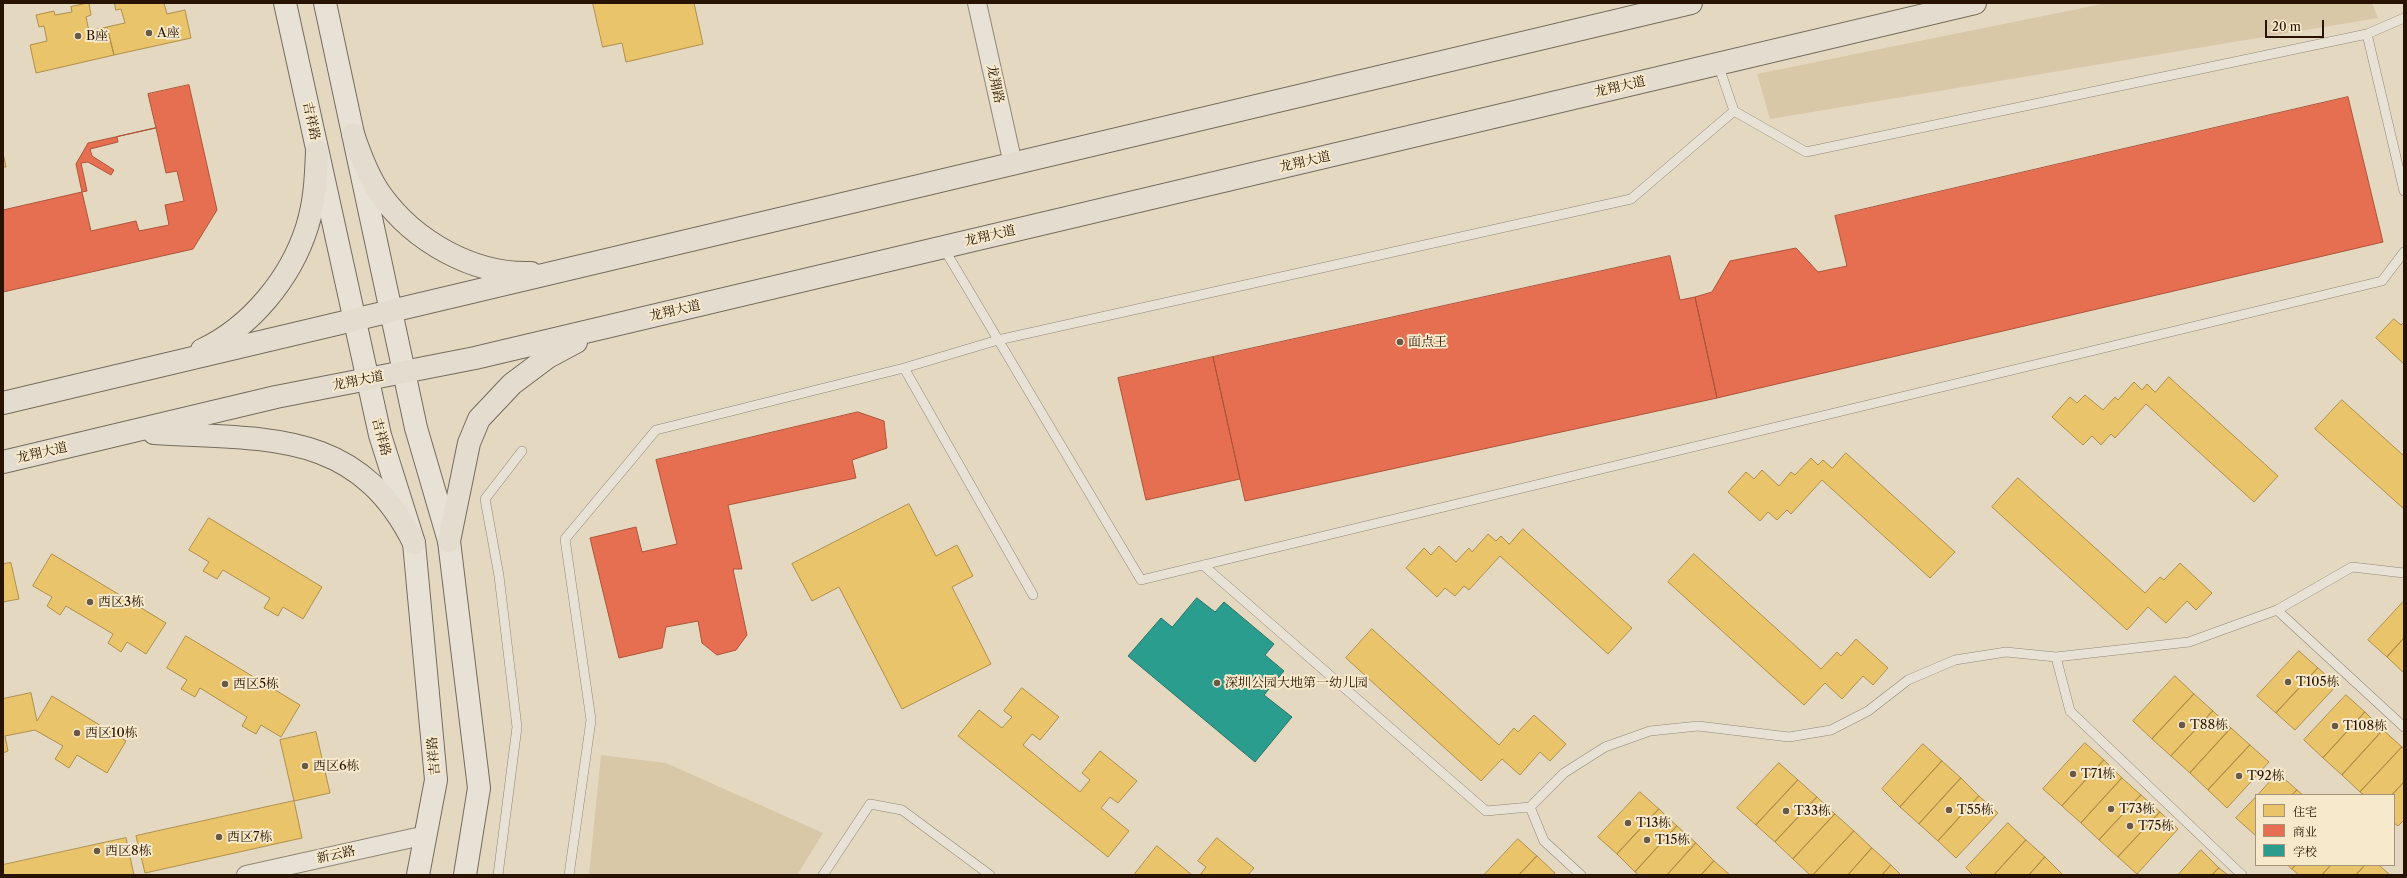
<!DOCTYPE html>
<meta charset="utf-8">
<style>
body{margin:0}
#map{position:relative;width:2407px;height:878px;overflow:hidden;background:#e4d8c0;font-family:"Libre Caslon Text","Noto Serif SC",serif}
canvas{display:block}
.frame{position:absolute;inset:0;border:4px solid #271300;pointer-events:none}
.legend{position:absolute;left:2255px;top:794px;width:140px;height:72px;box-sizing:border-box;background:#f7e9cc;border:1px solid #a4937a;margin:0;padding:5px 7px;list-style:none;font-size:12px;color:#271300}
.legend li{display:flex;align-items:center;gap:8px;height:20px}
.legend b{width:20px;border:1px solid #a4937a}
.scale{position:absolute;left:2265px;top:20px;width:59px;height:18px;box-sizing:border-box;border:2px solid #271300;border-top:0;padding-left:5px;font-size:12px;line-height:14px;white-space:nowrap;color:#271300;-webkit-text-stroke:3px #f7e9cc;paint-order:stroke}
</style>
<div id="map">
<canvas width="2407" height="878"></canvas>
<div class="frame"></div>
<ul class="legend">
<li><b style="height:11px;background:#e9c46a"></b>住宅</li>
<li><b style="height:11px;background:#e76f51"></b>商业</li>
<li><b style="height:11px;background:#2a9d8f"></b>学校</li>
</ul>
<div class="scale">20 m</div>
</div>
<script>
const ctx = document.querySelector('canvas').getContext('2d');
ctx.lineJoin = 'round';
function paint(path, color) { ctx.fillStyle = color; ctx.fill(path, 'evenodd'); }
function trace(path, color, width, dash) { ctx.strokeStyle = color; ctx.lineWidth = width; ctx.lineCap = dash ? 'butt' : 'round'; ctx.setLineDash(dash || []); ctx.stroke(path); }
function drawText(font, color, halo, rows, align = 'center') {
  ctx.font = font + ' "Libre Caslon Text","Noto Serif SC",serif'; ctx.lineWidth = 4; ctx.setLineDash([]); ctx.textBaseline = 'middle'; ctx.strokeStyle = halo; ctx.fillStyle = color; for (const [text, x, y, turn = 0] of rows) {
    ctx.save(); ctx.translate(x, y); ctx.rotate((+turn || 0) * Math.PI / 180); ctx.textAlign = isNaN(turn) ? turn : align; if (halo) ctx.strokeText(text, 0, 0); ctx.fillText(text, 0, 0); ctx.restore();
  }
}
paint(new Path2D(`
 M2107 3H2372L2378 18 1770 119 1757 74Z
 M601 755 666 763 823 833 797 875H589Z`), '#d9c8a7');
const homes = new Path2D(`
 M89 3 91 15 86 17 89 31 107 27 114 55 36 73 30 45 47 41 44 26 39 27 36 15 54 11 55 15 72 12 71 7Z
 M115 3H164L167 14 185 10 191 38 114 55 107 27 125 23 121 9 116 10Z
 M593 3H694L703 44 626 62 622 43 603 47Z
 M3 153 6 167H3Z
 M2394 319 2401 325 2404 322V364L2376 338Z
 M2169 377 2278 476 2254 502 2146 404 2115 438 2111 434 2101 445 2092 436 2083 445 2052 417 2070 397 2077 403 2085 395 2103 410 2115 397 2118 400 2134 382 2142 390 2147 384 2155 392Z
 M2342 400 2404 456V509L2315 429Z
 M1846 453 1955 552 1930 578 1822 480 1791 514 1787 510 1777 520 1768 512 1760 521 1728 492 1746 472 1754 479 1762 470 1779 486 1791 472 1795 475 1811 458 1818 465 1823 460 1832 468Z
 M2018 478 2145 593 2160 577 2164 580 2180 563 2212 593 2196 610 2187 601 2166 623 2148 607 2127 630 1992 507Z
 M909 504 936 556 957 545 973 576 952 587 991 664 902 709 839 587 812 601 792 564Z
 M209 518 322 587 303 619 283 607 278 616 264 608 270 598 223 570 217 579 203 571 209 562 189 550Z
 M1523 529 1632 628 1608 654 1500 556 1469 590 1464 586 1455 596 1445 588 1437 597 1406 568 1424 548 1431 555 1439 546 1456 562 1469 548 1472 552 1488 534 1496 541 1501 536 1509 544Z
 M52 554 166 623 146 654 127 642 121 652 108 643 113 634 66 606 60 615 47 606 52 597 33 586Z
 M1694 554 1821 669 1837 652 1841 656 1856 639 1888 668 1873 685 1863 676 1842 699 1825 683 1804 705 1668 582Z
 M11 563 19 599 3 602V564Z
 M2404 601V638L2387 657 2368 640Z
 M1372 629 1499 745 1514 728 1518 732 1534 715 1566 744 1550 761 1540 752 1520 775 1502 759 1481 781 1346 658Z
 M186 636 300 705 281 737 261 725 256 734 242 726 247 717 200 688 195 697 181 689 187 680 167 668Z
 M2404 638V673L2387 657Z
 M2299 651 2318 668 2276 713 2257 696Z
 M2318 668 2337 685 2295 730 2276 713Z
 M2175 676 2194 694 2152 739 2133 721Z
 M1022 688 1059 717 1040 740 1032 734 1023 745 1080 792 1090 780 1082 773 1100 751 1137 781 1118 803 1110 797 1101 808 1129 831 1108 857 958 736 979 710 1002 728 1012 717 1004 711Z
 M31 693 37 721 52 696 126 741 107 773 77 755 69 768 55 759 63 746 35 730 5 736 8 751 3 753V699Z
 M2194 694 2213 711 2171 756 2152 739Z
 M2346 695 2365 712 2323 758 2304 740Z
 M2213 711 2231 728 2190 773 2171 756Z
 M2365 712 2383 730 2342 775 2323 758Z
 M2231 728 2250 745 2208 790 2190 773Z
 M2383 730 2402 747 2360 792 2342 775Z
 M316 732 330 793 294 801 280 740Z
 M2085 743 2104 760 2062 806 2043 789Z
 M1923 744 1942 761 1900 807 1882 789Z
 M2250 745 2269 762 2227 808 2208 790Z
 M2402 747 2404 749V782L2392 795H2364L2360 792Z
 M2104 760 2122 778 2081 823 2062 806Z
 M1942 761 1961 778 1919 824 1900 807Z
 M1779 763 1798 780 1756 825 1737 808Z
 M2278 773 2297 790 2292 795H2258Z
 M1961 778 1979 796 1938 841 1919 824Z
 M2122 778 2141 795 2099 840 2081 823Z
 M1798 780 1817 797 1775 842 1756 825Z
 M2404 782V820L2398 826 2394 823V795H2392Z
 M2297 790 2303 795H2292Z
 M1640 792 1659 809 1617 854 1598 837Z
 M2141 795 2160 812 2118 857 2099 840Z
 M1979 796 1998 813 1956 858 1938 841Z
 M1817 797 1835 814 1793 859 1775 842Z
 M2256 797V834L2255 835 2236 818Z
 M294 801 302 838 145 873 136 836Z
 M1659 809 1677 826 1635 872 1617 854Z
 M2160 812 2178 829 2137 874 2118 857Z
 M1835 814 1854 831 1813 875H1810L1793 859Z
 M2008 823 2026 840 1994 875H1973L1966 868Z
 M1677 826 1696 843 1667 875H1639L1635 872Z
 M1854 831 1872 848 1848 875H1813Z
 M126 838 134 875H3V865Z
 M1217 838 1254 868 1248 875H1200L1206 867 1198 861Z
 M1518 839 1537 856 1519 875H1484Z
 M2026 840 2045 857 2029 875H1994Z
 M1696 843 1714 861 1701 875H1667Z
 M1157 846 1192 875H1134Z
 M1872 848 1891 865 1882 875H1848Z
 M2201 850 2219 868 2212 875H2178Z
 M1537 856 1555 873 1553 875H1519Z
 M2045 857 2063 875H2029Z
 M1714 861 1730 875H1701Z
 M1891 865 1901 875H1882Z
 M2288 865H2296L2292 869Z
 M2296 865H2331L2322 875H2299L2292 869Z
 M2331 865H2365L2356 875H2322Z
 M2365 865H2379L2390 875H2356Z
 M2219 868 2228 875H2212Z`);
paint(homes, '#e9c46a');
trace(homes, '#af8f4a', 1);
const shops = new Path2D(`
 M189 85 217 210 193 249 3 292V210L82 192 76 164 88 143 156 128 148 94Z
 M2348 97 2383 242 1717 398 1695 297 1712 292 1730 261 1796 248 1818 272 1847 266 1835 216Z
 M156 128 166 173 177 171 184 201 165 205 169 225 139 231 136 221 91 231 82 192 87 191 81 163 88 162 111 175 114 170 92 156 90 149 118 142 117 137Z
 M1670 256 1680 300 1695 297 1717 398 1245 501 1213 357Z
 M1213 357 1240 479 1146 500 1118 378Z
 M858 412 884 421 887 448 852 460 856 478 728 505 742 569H733L747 635 736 650 717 655 702 643 698 621 666 627 662 648 619 658 590 538 636 527 642 552 677 544 656 460Z`);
paint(shops, '#e76f51');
trace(shops, '#ad5339', 1);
const schools = new Path2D(`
 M1197 598 1215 612 1224 602 1274 644 1265 655 1284 671 1264 695 1292 717 1255 762 1128 656 1161 618 1172 627Z`);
paint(schools, '#2a9d8f');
trace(schools, '#297464', 1);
const lane = new Path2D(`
 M2404 18 2367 34 2404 191
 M1718 64 1734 111
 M943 247 1141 580 2382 281 2404 252
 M904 368 1033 595
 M1203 565 1486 811 1530 807 1564 773 1605 747 1650 731 1698 726 1789 737 1831 730 1868 711 1908 680 1955 660 2006 652 2056 657 2189 642 2277 610 2352 567 2404 573
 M2277 610 2404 727
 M2056 657 2070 711 2242 875
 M1530 807 1544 841 1581 875
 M498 875 517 727 499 576 485 499 522 451
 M569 875 591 720 565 539 656 430 904 368 998 340 1631 199 1734 111 1806 152 2367 34
 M823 875 870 804 902 810 990 875`);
const street = new Path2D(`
 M977 3 1013 164
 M246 875 426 835`);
const secondary = new Path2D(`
 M285 3 380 435 414 543 436 780 418 875
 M325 3 416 428 449 541 479 788 465 875`);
const primary = new Path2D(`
 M353 134C360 155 368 177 381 195 414 241 473 275 531 273
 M202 350C251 327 291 278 307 227 315 202 316 177 317 151
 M3 403 1691 3
 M154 433C265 440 357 428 414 543
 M3 462 276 397 475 358 1975 3
 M449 541 469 443 479 419 512 384 548 357 576 342`);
trace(lane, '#908777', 10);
trace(street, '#908777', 20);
trace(secondary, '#756c5e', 24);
trace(primary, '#756c5e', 24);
trace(lane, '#e8e2d6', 9);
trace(street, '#e8e2d6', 18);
trace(secondary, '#e8e2d6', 22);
trace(primary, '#e4ddcf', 22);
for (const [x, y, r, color] of [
 [149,33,4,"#695843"],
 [78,36,4,"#695843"],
 [1400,342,4,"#695843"],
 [90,602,4,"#695843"],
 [2288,682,4,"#695843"],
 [1217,683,4,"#695843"],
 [225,684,4,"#695843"],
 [2182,725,4,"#695843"],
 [2335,726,4,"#695843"],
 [77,733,4,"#695843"],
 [305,766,4,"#695843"],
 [2073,774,4,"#695843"],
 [2239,776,4,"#695843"],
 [2111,809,4,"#695843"],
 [1949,810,4,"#695843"],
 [1786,811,4,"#695843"],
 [1628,823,4,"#695843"],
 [2130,826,4,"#695843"],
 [219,837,4,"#695843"],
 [1647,840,4,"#695843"],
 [97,851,4,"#695843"]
]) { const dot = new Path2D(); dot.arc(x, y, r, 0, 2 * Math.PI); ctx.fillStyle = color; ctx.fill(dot); trace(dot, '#f7e9cc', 1.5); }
drawText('13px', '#271300', '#f7e9cc', [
 ["A座",157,33],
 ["B座",86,36],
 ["面点王",1408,342],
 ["西区3栋",98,602],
 ["T105栋",2296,682],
 ["深圳公园大地第一幼儿园",1225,683],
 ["西区5栋",233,684],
 ["T88栋",2190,725],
 ["T108栋",2343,726],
 ["西区10栋",85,733],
 ["西区6栋",313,766],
 ["T71栋",2081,774],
 ["T92栋",2247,776],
 ["T73栋",2119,809],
 ["T55栋",1957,810],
 ["T33栋",1794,811],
 ["T13栋",1636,823],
 ["T75栋",2138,826],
 ["西区7栋",227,837],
 ["T15栋",1655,840],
 ["西区8栋",105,851]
], 'left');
drawText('13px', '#271300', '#f7e9cc', [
 ["龙翔路",995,84,78],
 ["龙翔大道",1620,87,-13],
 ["吉祥路",311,121,78],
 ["龙翔大道",1305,162,-13],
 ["龙翔大道",990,236,-13],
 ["龙翔大道",675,311,-13],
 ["龙翔大道",358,381,-11],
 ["吉祥路",381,437,75],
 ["龙翔大道",42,453,-13],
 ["吉祥路",434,756,-95],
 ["新云路",336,855,-12]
]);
</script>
